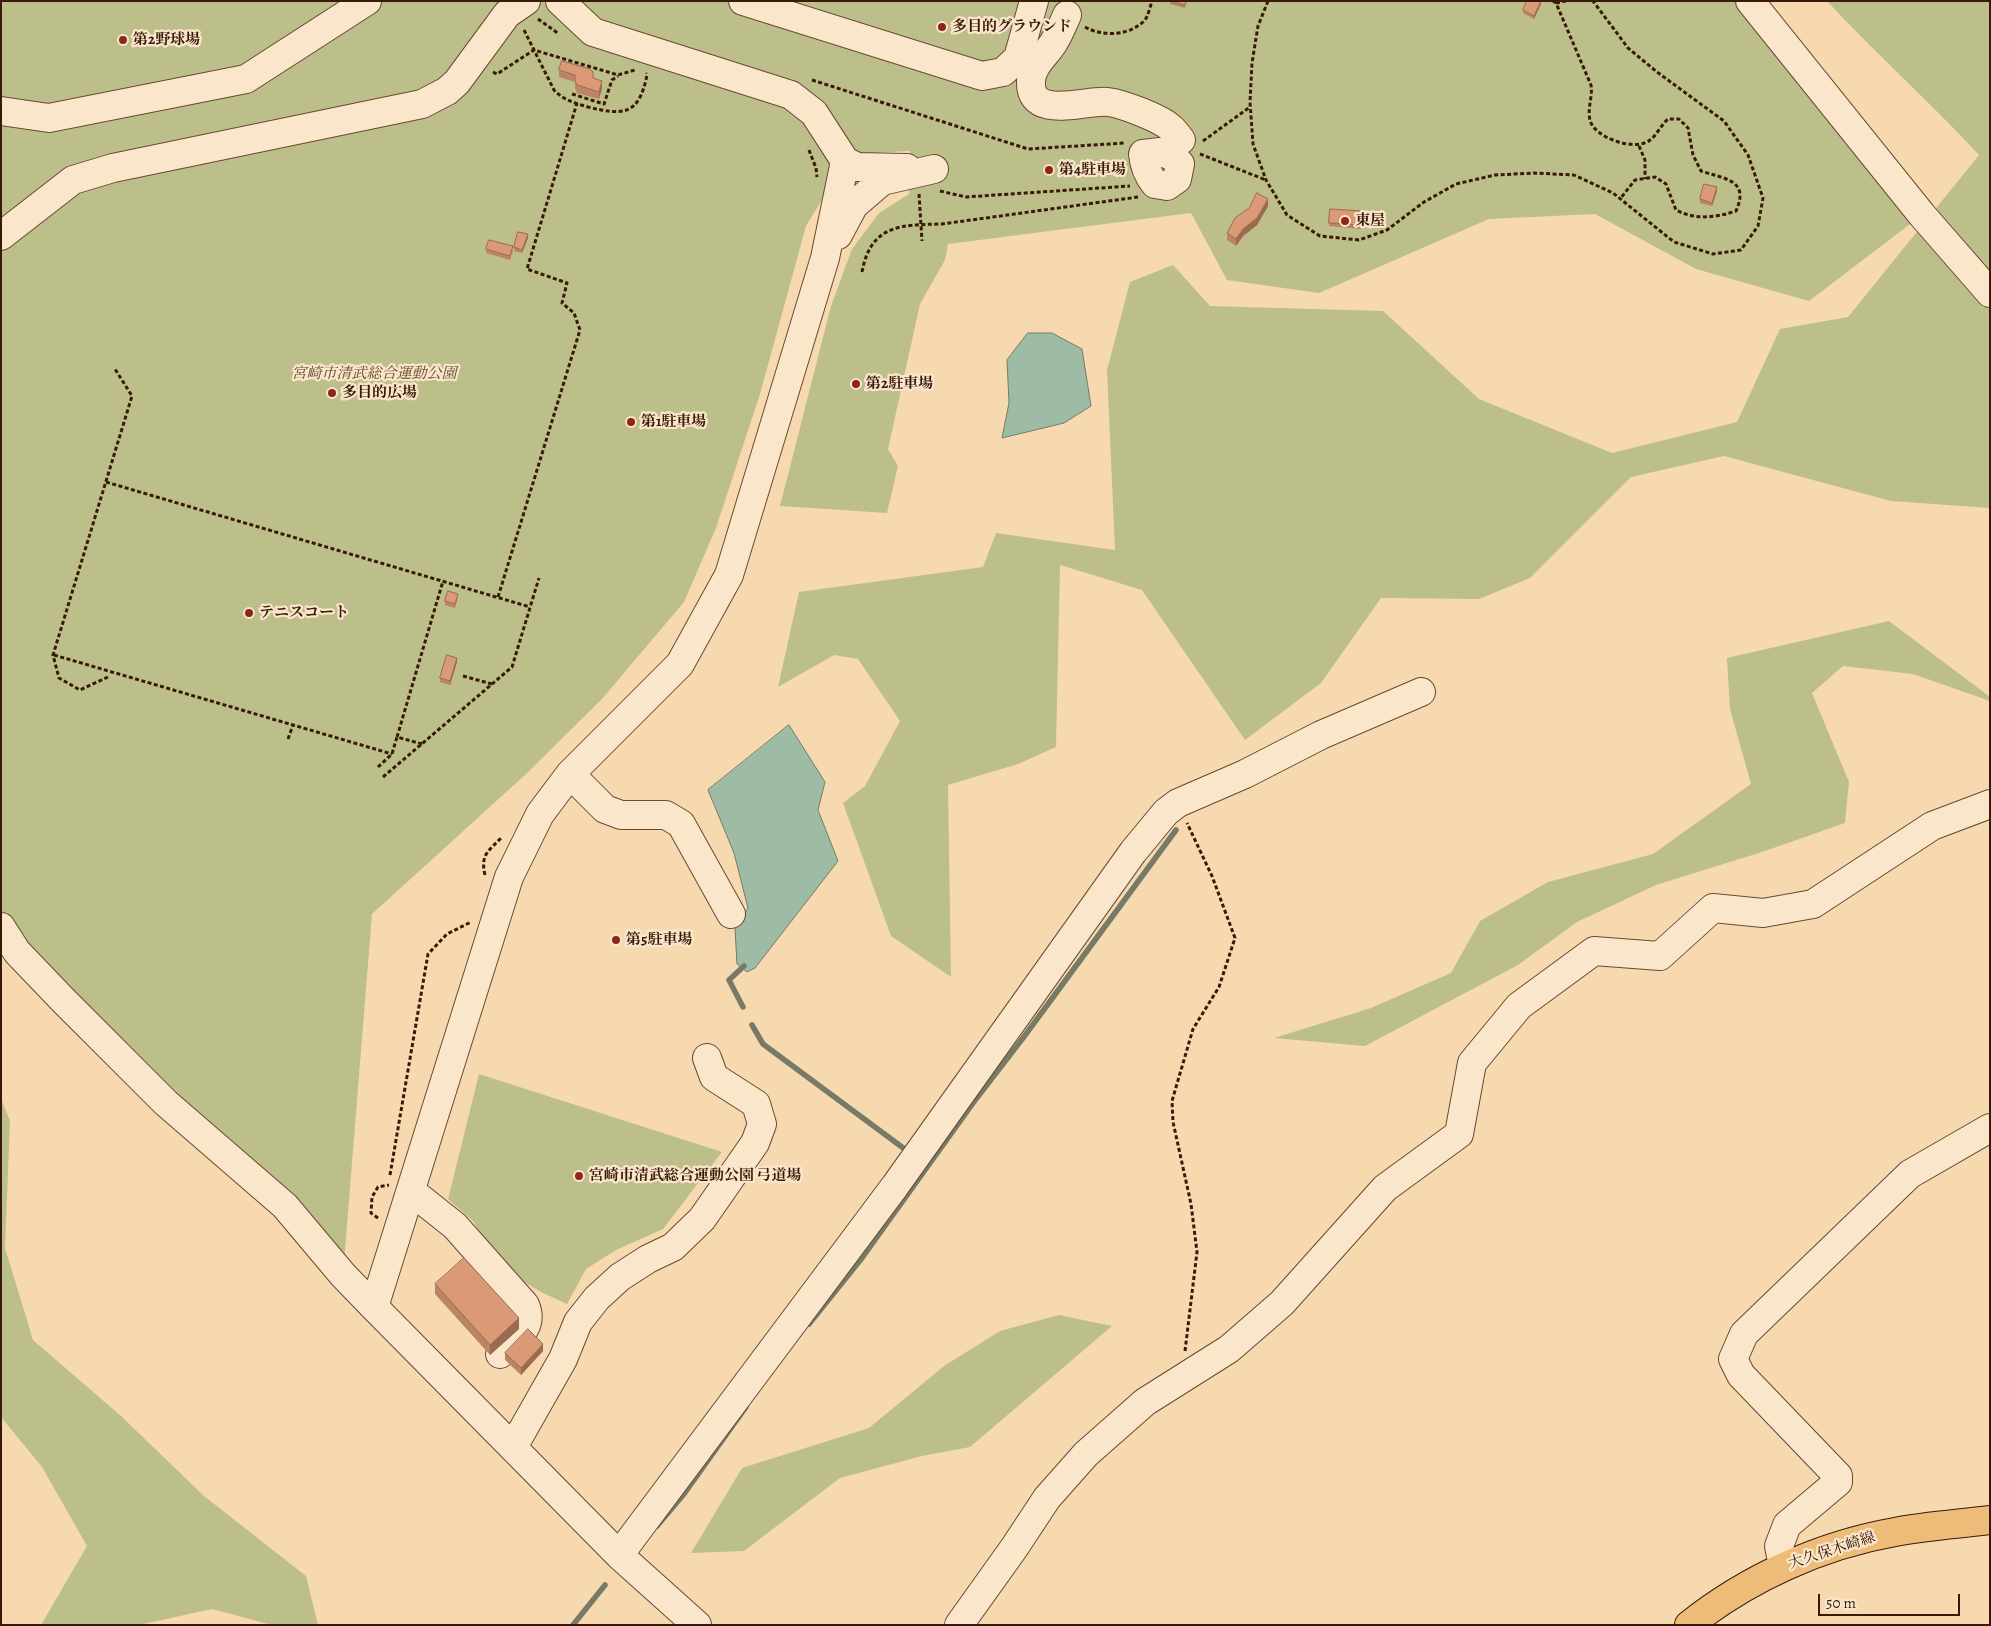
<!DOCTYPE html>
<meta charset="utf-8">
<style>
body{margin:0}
#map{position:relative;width:1991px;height:1626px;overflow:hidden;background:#f7d9af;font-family:Alegreya,serif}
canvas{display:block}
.frame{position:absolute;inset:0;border:2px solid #391908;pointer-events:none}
.scale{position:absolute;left:1818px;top:1594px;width:142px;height:22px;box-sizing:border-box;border:2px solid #391908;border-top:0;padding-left:6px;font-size:15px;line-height:18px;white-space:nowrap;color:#391908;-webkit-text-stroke:4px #fae6cb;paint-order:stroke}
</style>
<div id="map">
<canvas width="1991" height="1626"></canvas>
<div class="frame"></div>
<div class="scale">50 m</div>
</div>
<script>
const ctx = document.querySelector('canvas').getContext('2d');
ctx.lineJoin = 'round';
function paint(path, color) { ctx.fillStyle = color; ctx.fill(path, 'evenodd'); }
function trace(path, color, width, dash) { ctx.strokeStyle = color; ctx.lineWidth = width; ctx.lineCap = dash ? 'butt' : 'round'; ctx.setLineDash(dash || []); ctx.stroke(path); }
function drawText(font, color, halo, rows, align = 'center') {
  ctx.font = font + ' Alegreya,"Noto Serif JP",serif'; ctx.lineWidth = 4.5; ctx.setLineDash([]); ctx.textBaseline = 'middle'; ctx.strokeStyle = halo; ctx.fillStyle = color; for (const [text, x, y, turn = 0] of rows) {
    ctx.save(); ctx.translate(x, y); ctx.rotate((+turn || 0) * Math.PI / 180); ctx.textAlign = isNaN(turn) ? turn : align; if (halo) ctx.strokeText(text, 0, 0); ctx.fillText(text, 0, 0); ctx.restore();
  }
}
paint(new Path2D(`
 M1 1H1750L1922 215 1809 301 1696 269 1595 214 1489 219 1319 293 1227 280 1191 213 948 244 945 260 920 304 888 449 898 466 887 513 780 506 831 306 852 249 879 213 909 194 910 151 850 154 806 226 760 394 716 528 684 602 602 699 526 774 372 914 343 1275 1 927Z
 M1827 1H1990V508L1891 501 1724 456 1631 477 1530 578 1479 599 1381 598 1321 683 1245 740 1142 590 1060 565 1056 747 1018 764 948 785 951 977 891 936 843 803 865 786 900 721 858 659 834 655 778 687 799 592 983 567 996 533 1115 550 1107 370 1130 282 1173 265 1210 306 1383 311 1479 399 1612 453 1737 422 1780 329 1848 317 1979 155C1930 102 1876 54 1827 1Z
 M1889 621 1990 697V701L1913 674 1843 666 1812 693 1849 782 1845 823 1762 852 1656 885 1577 922 1518 965 1365 1046 1274 1038 1371 1008 1451 973 1480 921 1548 882 1653 854 1751 784 1730 709 1727 658Z
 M479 1074 722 1152 663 1229 616 1250 586 1269 567 1304 541 1292 514 1276 490 1250 473 1221 448 1199Z
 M1 1099 10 1121 5 1248 33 1340 121 1416 204 1496 306 1576 318 1625H272L212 1609 139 1625H41L87 1546 42 1467 1 1417Z
 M1059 1315 1112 1326 970 1447 922 1456 840 1478 744 1551 691 1553 742 1468 869 1428 944 1366 1000 1331Z`), '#bdbf8b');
const water = new Path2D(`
 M1028 333H1052L1082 349 1091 406 1064 423 1002 438 1009 403 1007 360Z
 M789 725 825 782 818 810 838 861 755 968 747 972 737 964 735 929 748 908 734 853 708 790Z`);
paint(water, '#9ebba6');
trace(water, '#767a67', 1);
trace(new Path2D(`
 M743 1007 729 980 744 966
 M752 1025 763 1044 910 1153
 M809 1324 862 1258 976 1099 1023 1038 1176 830
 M657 1526 684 1494 746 1407
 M573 1625 605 1585`), '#767a67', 5.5);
const minor = new Path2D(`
 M743 1 982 76 1003 72 1018 58 1034 1
 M1750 1 1922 215 1990 293
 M1067 15C1063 24 1059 34 1054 42 1046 55 1032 65 1031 81 1029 122 1087 99 1108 102 1123 104 1160 118 1171 128 1175 132 1178 136 1181 140
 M1 111 49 118 246 79 367 1
 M1160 152 1173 156 1180 164 1177 179 1167 186 1155 184C1147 174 1144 166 1143 154Z
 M845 161 857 167 907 168
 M838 235 854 205 882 181 934 169
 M1 236 73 180 113 168 422 104 447 91 457 82 507 14 526 1
 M570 774 605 809 621 815H666L681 824 731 914
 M1 927 17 952 63 1000 166 1103 285 1206 343 1275 374 1307 619 1555 697 1625
 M411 1191 455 1226 525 1305C535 1328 515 1339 500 1354
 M374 1307 509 877 540 814 570 774 680 664 729 575 825 258 845 161 814 113 791 95 593 32 560 1
 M513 1447 563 1359 578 1322 597 1298 620 1277 648 1259 673 1247 702 1219 755 1143 762 1124 756 1104 714 1077 707 1058
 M619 1555 895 1186 1133 852 1166 812 1178 803 1245 774 1321 735 1421 692
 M1783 1567 1779 1546 1787 1525 1838 1482V1476L1741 1375 1733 1359 1744 1334 1910 1174 1990 1128
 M959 1625 1014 1548 1047 1498 1086 1454 1145 1402 1229 1349 1282 1303 1385 1188 1459 1134 1472 1063 1519 1006 1594 951 1660 956 1713 908 1763 913 1813 904 1932 826 1990 804`);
const major = new Path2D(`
 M1689 1625C1748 1578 1821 1545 1895 1532 1926 1526 1958 1524 1990 1520`);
trace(minor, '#684932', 30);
trace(major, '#391908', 30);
trace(new Path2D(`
 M1268 1 1258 26 1252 63 1250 102 1253 144 1266 180 1287 215 1320 236 1359 240 1387 230 1424 202 1456 184 1495 175 1534 173 1574 175 1613 193 1674 242 1713 254 1741 250 1758 226 1763 198 1748 155 1724 121 1657 72 1628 48 1593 1
 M1553 1 1556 3 1591 85C1593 97 1587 108 1590 120 1594 138 1636 152 1650 140 1657 135 1661 125 1668 119H1679L1688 128 1693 155 1701 171C1725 179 1750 180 1736 211 1715 218 1695 220 1676 210L1666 184 1655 177 1635 180 1620 199
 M1556 3 1566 1
 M538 19 559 34
 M1085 27C1103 37 1130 36 1145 20 1148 16 1150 7 1152 1
 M524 30 554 90C563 100 575 103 588 107 624 116 639 115 647 75L646 73
 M493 72 497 74 534 50 618 75 635 70
 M812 80 1028 149 1125 143
 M572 94 604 104 612 80 618 76
 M1203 141 1250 107
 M1639 146 1645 160V179
 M809 150 816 168 817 177
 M1200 154 1266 180
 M940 191 966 197 1130 186
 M919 194 922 241
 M862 272C871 224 901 225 942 224L1138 197
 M106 482 530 607
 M498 597 580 330 574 313 562 303 567 283 527 269 577 103
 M54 655 392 754
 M463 676 492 684
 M108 677 80 690 59 678 53 655 132 396 115 369
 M288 739 293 725
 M422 744 397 737 443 581
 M378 767 392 754 397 737
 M383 777 512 667 539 578
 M485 875C480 854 489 851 502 837
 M390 1175 428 954 447 934 471 922
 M378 1218 371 1213 372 1197 378 1187 389 1185
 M1185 1351 1197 1252 1191 1204 1173 1122 1172 1101 1193 1029 1219 987 1235 938 1212 876 1187 823`), '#391908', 3, [4, 2.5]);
trace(minor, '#fae6cb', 28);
trace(major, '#ecbc78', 28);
paint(new Path2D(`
 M1170 1H1187L1185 8 1170 4Z
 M1541 4 1534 19 1523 13V10Z
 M559 70 593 78 602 88 599 99 577 93 575 88V82L559 77Z
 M1717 191 1712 206 1700 203V199Z
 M1268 206 1257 225 1243 236 1236 246 1227 240V233Z
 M1330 209 1362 211 1361 229 1329 226Z
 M528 238 522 253 514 251V247Z
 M486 249 513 250 510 260 486 253Z
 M458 598 455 608 445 605V601Z
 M457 662 450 685 440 682V678Z
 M435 1284 519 1329 490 1355 435 1294Z
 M543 1351 521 1375 505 1360V1353Z`), '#bb8465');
paint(new Path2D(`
 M1541 1V4L1534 19V16Z
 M602 81V88L599 99V92Z
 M1717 187V191L1712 206V203Z
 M1268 199V206L1257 225 1243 236 1236 246V239L1243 229Z
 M528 234V238L522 253V250Z
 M457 658V662L450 685V681Z
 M519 1318V1329L490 1355V1345Z
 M543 1344V1351L521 1375V1368Z`), '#996c52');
const building = new Path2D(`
 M1172 1H1186L1185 5Z
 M1527 1H1541L1534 16 1523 10Z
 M562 61 590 69 593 72V78L602 81 599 92 577 85 575 81V75L559 70Z
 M1704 184 1717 187 1712 203 1700 199Z
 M1257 193 1268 199 1257 218 1243 229 1236 239 1227 233 1235 218 1249 208Z
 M1330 209 1362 211 1361 225 1329 223Z
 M518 232 528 234 522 250 514 247Z
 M489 240 513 246 510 256 486 249Z
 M448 591 458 594 455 604 445 601Z
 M447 655 457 658 450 681 440 678Z
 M464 1258 519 1318 490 1345 435 1284Z
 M528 1329 543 1344 521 1368 505 1353Z`);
paint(building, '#da9a75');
trace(building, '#996c52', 1);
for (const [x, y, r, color] of [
 [942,27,5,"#8f2418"],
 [123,40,5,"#8f2418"],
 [1049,170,5,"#8f2418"],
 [1345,221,5,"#8f2418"],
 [856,384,5,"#8f2418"],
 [332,393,5,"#8f2418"],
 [631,422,5,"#8f2418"],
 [249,613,5,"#8f2418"],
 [616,940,5,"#8f2418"],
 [579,1176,5,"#8f2418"]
]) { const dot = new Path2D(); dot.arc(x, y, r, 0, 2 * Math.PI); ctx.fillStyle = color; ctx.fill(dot); trace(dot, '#fae6cb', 2); }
drawText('bold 15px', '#391908', '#fae6cb', [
 ["多目的グラウンド",952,27],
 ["第2野球場",133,40],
 ["第4駐車場",1059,170],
 ["東屋",1355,221],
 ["第2駐車場",866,384],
 ["多目的広場",342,393],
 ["第1駐車場",641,422],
 ["テニスコート",259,613],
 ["第5駐車場",626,940],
 ["宮崎市清武総合運動公園 弓道場",589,1176]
], 'left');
drawText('italic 15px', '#614b2f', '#fae6cb', [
 ["宮崎市清武総合運動公園",374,374]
]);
drawText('15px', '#391908', '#fae6cb', [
 ["大久保木崎線",1832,1551,-18]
]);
</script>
